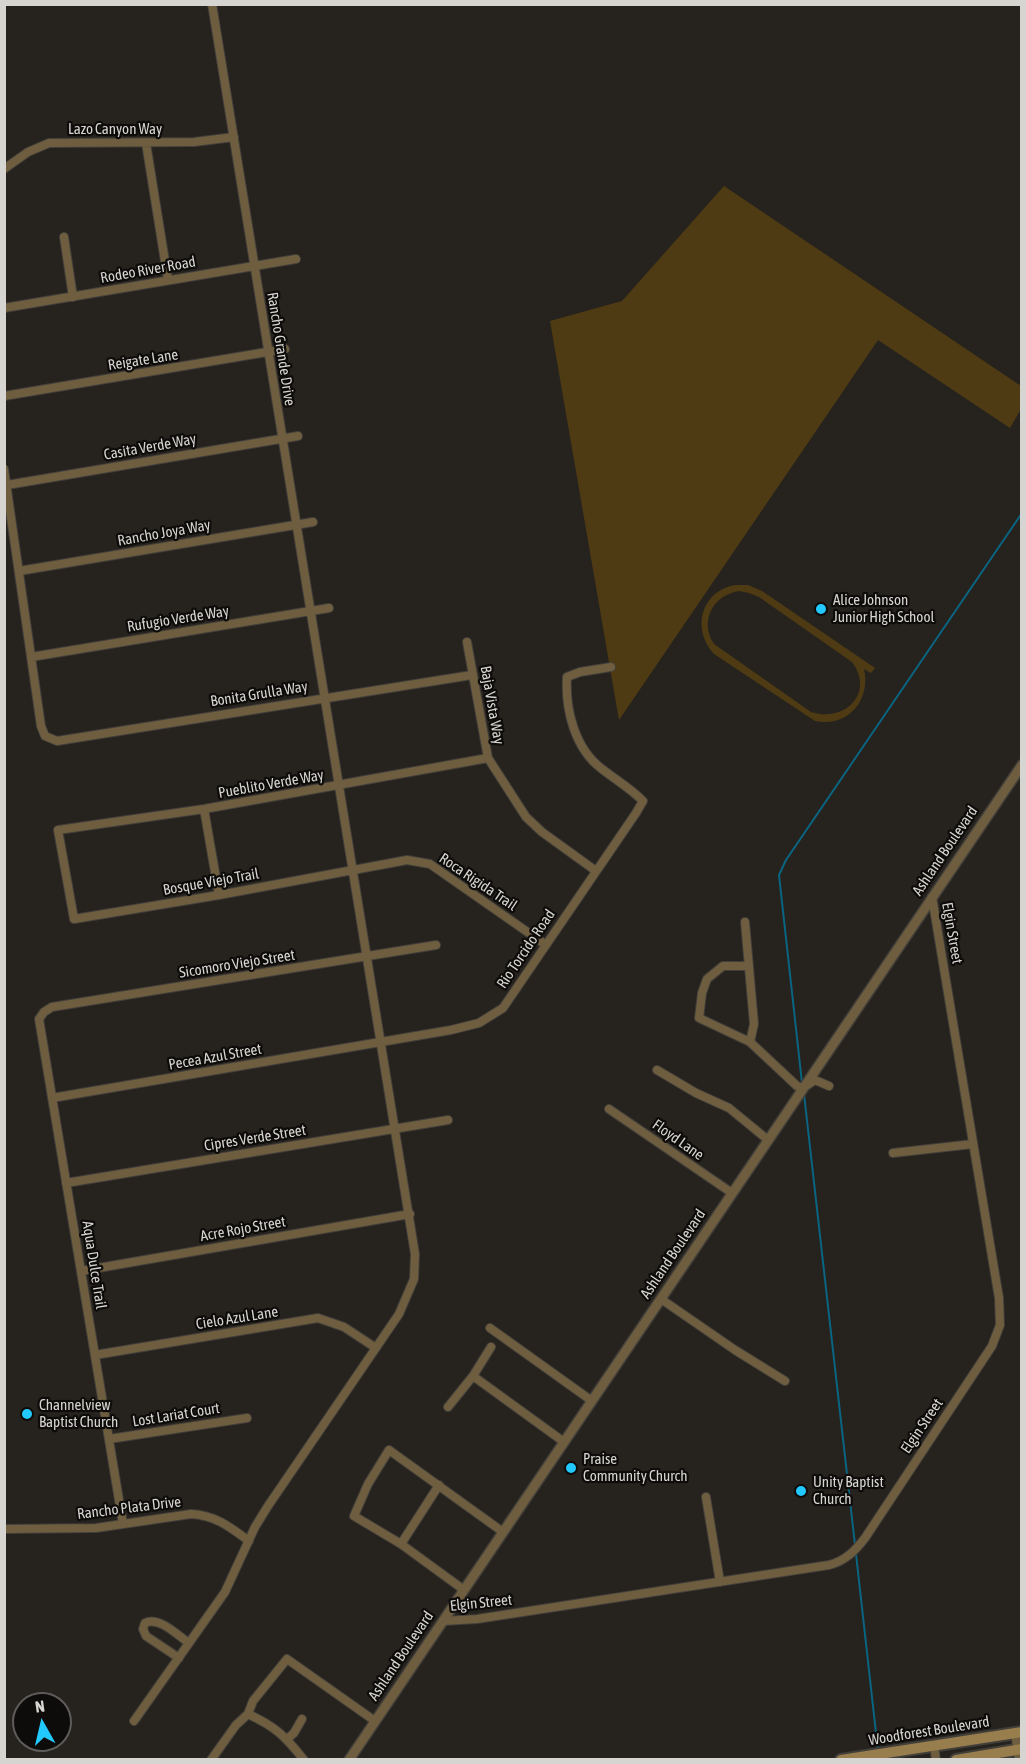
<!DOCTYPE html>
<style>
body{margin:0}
#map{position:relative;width:1026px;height:1764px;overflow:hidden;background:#26231e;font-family:"Asap Condensed",sans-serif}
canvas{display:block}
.frame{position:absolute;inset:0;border:6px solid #d6d5d1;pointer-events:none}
.north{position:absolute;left:12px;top:1692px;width:60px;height:60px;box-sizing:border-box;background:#0e0c0a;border:2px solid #5e5c5a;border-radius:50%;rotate:352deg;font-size:16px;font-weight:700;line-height:24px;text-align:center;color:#d6d5d1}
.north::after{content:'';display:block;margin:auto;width:21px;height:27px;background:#22c9fe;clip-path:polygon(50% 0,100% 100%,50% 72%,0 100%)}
</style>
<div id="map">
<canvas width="1026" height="1764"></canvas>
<div class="frame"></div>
<div class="north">N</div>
</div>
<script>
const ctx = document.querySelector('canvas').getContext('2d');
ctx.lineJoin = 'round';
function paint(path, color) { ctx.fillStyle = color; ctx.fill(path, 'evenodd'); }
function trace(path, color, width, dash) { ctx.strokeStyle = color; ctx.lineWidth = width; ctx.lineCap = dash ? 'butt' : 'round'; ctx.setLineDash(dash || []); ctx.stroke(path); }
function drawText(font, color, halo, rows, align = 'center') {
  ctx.font = font + ' "Asap Condensed",sans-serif'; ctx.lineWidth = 4.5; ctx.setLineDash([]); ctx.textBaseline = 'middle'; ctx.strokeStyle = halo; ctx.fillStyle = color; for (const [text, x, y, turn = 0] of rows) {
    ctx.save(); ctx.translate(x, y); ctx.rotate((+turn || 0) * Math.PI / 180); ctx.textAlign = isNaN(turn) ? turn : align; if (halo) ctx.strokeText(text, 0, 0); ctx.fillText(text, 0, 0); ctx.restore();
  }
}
paint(new Path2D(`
 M724 186 1021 386V409L1010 428 878 340 619 720 550 321 622 301Z
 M735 585H748L762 591 875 668 871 673 864 669C871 700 848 728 815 721L714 654C691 629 701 591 735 585ZM739 591 749 593 759 597 852 662C875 692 846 723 811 712L714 644C699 621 713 595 739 591Z`), '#4f3b13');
trace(new Path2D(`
 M802 1083 779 875 786 860 1022 513
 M804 1094 855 1545
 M856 1554 878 1751`), '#0a6582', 2);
const minor = new Path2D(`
 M146 143 168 280
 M4 169 28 152 49 143 194 142 234 137
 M64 237 73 297
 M4 308 296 259
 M4 396 285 349
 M4 469 41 726 45 736 57 741 472 675
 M7 485 298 436
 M19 571 313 522
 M467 642 488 758 526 817 542 832 596 871
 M31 657 329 608
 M488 758 204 809 58 830 74 919 219 895 407 860 430 864 546 945
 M204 809 219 895
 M745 922 754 1024 750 1042
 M749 966H723L707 979 702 993 699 1018 750 1042 797 1086 803 1088 815 1080 829 1086
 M657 1070 696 1093 729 1108 768 1140
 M52 1098 451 1030 479 1023 503 1008 636 813 643 801C630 788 616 780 602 769 575 749 565 710 567 677L580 672 611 667
 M609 1109 732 1193
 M893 1153 973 1144
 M66 1183 448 1120
 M81 1271 410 1214
 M661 1299 735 1350 785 1381
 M490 1328 592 1401
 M95 1355 318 1318 344 1327 376 1348
 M473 1376 564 1442
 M448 1407 473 1376 491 1347
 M109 1439 247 1418
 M706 1497 720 1582
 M123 1524 39 1019 44 1012 52 1007 436 945
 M4 1529 96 1528 191 1514C215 1515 230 1527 249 1541
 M401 1544 439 1485
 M464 1590 401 1544 354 1516 368 1484 389 1450 503 1532
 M443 1621 477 1619 829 1565C845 1561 855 1551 865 1538L992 1346 1000 1325 999 1298 932 897
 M179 1658 146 1636 143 1629 145 1623C159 1616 177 1635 189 1643
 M248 1714C276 1727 285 1736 304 1760
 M134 1721 225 1592 255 1527 268 1506 399 1314 414 1279 415 1254 212 4
 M1015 1733 1019 1760
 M287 1739 294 1733 302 1719
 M934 1745 936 1760
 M211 1760 236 1725 248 1714 253 1701 287 1659 375 1721`);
const tertiary = new Path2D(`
 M349 1760 1022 765`);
const secondary = new Path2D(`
 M841 1760 1022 1732
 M956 1760 1022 1749`);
trace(minor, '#423f3b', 10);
trace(tertiary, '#423f3b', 12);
trace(secondary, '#423f3b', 14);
trace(minor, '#6e5e3f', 8);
trace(tertiary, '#6e5e3f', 9);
trace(secondary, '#997e4d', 10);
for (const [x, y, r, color] of [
 [821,609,6,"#22c9fe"],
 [27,1414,6,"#22c9fe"],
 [571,1468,6,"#22c9fe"],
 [801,1491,6,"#22c9fe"]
]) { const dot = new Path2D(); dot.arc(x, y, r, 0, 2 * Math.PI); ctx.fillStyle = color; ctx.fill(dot); trace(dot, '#0e0c0a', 2); }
drawText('15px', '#d6d5d1', '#0e0c0a', [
 ["Lazo Canyon Way",115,129],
 ["Rodeo River Road",148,270,-10],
 ["Rancho Grande Drive",281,349,81],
 ["Reigate Lane",143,360,-9],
 ["Casita Verde Way",150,447,-10],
 ["Rancho Joya Way",164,533,-10],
 ["Rufugio Verde Way",178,619,-9],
 ["Bonita Grulla Way",259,694,-9],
 ["Baja Vista Way",492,705,80],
 ["Pueblito Verde Way",271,784,-10],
 ["Ashland Boulevard",945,851,-56],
 ["Bosque Viejo Trail",211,882,-10],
 ["Roca Rigida Trail",478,882,34],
 ["Elgin Street",952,933,80],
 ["Rio Torcido Road",526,949,-56],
 ["Sicomoro Viejo Street",237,964,-9],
 ["Pecea Azul Street",215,1057,-10],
 ["Cipres Verde Street",255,1138,-9],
 ["Floyd Lane",678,1140,35],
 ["Acre Rojo Street",243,1229,-10],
 ["Ashland Boulevard",673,1254,-56],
 ["Aqua Dulce Trail",94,1265,81],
 ["Cielo Azul Lane",237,1318,-9],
 ["Lost Lariat Court",176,1415,-9],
 ["Elgin Street",922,1426,-56],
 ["Rancho Plata Drive",129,1508,-7],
 ["Elgin Street",481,1603,-6],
 ["Ashland Boulevard",401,1656,-56],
 ["Woodforest Boulevard",929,1731,-9]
]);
drawText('15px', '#d6d5d1', '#0e0c0a', [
 ["Alice Johnson",833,600],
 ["Junior High School",833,617],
 ["Channelview",39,1405],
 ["Baptist Church",39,1422],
 ["Praise",583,1459],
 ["Community Church",583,1476],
 ["Unity Baptist",813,1482],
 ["Church",813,1499]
], 'left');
</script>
